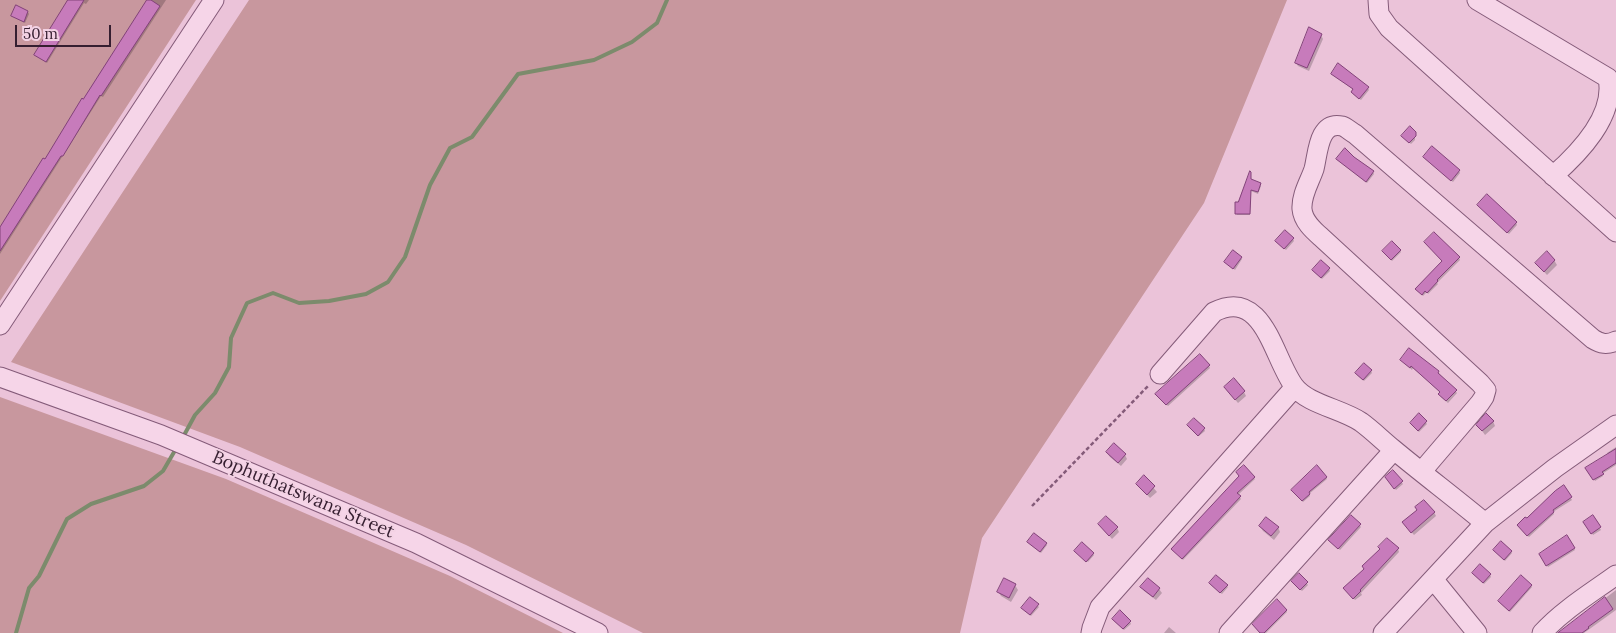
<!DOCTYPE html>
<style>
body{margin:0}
#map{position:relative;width:1616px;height:633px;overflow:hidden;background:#ebc3d9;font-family:Lora,serif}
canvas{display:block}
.scale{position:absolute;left:15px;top:25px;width:96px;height:22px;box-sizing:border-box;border:2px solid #351e30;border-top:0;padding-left:6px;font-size:15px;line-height:18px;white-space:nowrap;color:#351e30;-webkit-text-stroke:4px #f3d2e4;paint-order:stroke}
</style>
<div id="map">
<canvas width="1616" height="633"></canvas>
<div class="scale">50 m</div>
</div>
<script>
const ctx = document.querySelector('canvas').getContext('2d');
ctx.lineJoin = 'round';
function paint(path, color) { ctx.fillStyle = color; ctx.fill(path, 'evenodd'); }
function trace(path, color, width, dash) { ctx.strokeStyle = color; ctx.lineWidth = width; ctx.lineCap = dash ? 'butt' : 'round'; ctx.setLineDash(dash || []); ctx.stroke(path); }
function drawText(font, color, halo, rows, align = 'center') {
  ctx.font = font + ' Lora,serif'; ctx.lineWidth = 4; ctx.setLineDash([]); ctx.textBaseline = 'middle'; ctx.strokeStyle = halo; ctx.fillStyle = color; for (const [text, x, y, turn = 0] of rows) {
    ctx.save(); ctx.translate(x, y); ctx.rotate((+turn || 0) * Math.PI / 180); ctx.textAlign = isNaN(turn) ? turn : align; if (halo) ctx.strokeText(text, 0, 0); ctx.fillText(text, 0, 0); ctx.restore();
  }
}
paint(new Path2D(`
 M0 0H196L0 301Z
 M249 0H1287L1204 203 982 538 960 633H643L466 545 240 447 11 362Z
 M0 397 226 479 450 576 563 633H0Z`), '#c8979e');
paint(new Path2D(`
 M72 0H89L86 4 84 3 47 63 36 55Z
 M150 0H166L103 97 101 96 0 254V229Z
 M28 12 29 14 25 23 12 16Z
 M1309 29 1321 35 1323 39 1309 71 1298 66 1296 63Z
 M1332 74 1368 88 1369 90 1361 100 1353 94 1354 90Z
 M1415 133V140L1411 144 1402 136Z
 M1432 148 1459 171 1460 173 1453 182 1425 159Z
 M1337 159 1373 172 1374 174 1367 183Z
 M1250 173 1251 181 1261 186 1258 194 1251 191 1250 215H1237L1236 213 1239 203Z
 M1487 196 1516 223 1517 225 1509 234 1480 207Z
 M1293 239 1294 241 1286 250 1278 243Z
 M1400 250 1401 252 1392 261 1384 253Z
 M1241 258 1242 259 1235 270 1226 262Z
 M1459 258 1460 260 1437 283 1438 284 1428 294 1427 292 1423 296 1418 291 1443 261Z
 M1554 260 1557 265 1547 275 1537 264Z
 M1329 269 1330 271 1322 279 1313 271Z
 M1402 360 1438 372 1457 393 1448 403 1441 397V393L1413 368 1412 370Z
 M1209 366 1210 368 1168 406 1158 396Z
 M1371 371 1372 373 1364 381 1357 375Z
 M1228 391 1244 392 1246 396 1238 403Z
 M1419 415 1427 424 1419 432 1412 425Z
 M1493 421 1495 426 1485 435 1478 425Z
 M1190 427 1204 429 1205 431 1199 436Z
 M1616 447V465L1602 474 1603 476 1595 481 1587 468 1608 455 1607 453Z
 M1107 453 1125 455 1127 459 1121 466 1110 457Z
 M1393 472 1403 484 1396 490 1387 479Z
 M1144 477 1157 492 1150 498 1137 484Z
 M1326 477 1327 479 1309 494 1310 496 1303 502 1294 492Z
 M1254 478 1255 479 1238 495 1241 499 1183 560 1173 549Z
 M1564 487 1572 500 1553 512 1554 514 1529 537 1519 527Z
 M1418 510 1434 512 1436 516 1414 535 1406 526Z
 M1351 517 1361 527 1340 550 1331 542Z
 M1593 517 1601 530 1593 535 1585 522Z
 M1100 525 1117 528 1119 532 1112 539Z
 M1260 526 1278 527 1280 532 1274 540 1263 531Z
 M1567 537 1575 550 1548 567 1540 554Z
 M1030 544H1046L1047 545 1041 553Z
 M1398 549 1399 552 1361 593 1362 595 1355 600 1347 591 1365 570Z
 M1496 552H1511L1512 553 1505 561Z
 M1077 553 1093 554 1094 555 1088 562Z
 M1473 573 1490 575 1491 577 1484 584Z
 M1299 574 1308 585 1302 591 1293 583Z
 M1005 580 1015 585 1018 590 1011 602 1001 596 998 591Z
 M1211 585 1227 586 1228 587 1222 594Z
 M1531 586 1532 587 1510 612 1500 603Z
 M1142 587 1159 589 1162 593 1156 600 1144 591Z
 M1616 590V610L1584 633H1560Z
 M1030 599 1039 607 1031 616 1023 609Z
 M1286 610 1287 612 1266 633H1261Z
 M1114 621 1130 622 1131 624 1124 630Z
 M1169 627 1176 633H1164Z`), '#0003');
trace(new Path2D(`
 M182 439 195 415 215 393 229 367 231 338 247 303 273 293 299 303 329 301 366 294 388 282 405 257 430 185 450 148 472 137 518 74 594 60 632 42 657 23 667 0
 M16 633 29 588 39 576 67 519 91 504 144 486 163 471 177 447`), '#7c8b6c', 4);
const building = new Path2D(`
 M68 0H84L46 62 34 55Z
 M147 0H151L160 6 101 96 100 95 63 156H61L0 251V227L43 158 45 159 82 98 83 99Z
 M16 5 28 11 24 22 11 16Z
 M1309 27 1322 34 1307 68 1295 63Z
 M1338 63 1369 87 1359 99 1351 92 1353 89 1331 74Z
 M1410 126 1416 132V136L1409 143 1401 136Z
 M1432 146 1460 170 1451 181 1423 157Z
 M1345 148 1354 157 1374 171 1366 182 1336 159Z
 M1250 171 1251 172V179L1261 183 1258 192 1251 190 1250 214H1235V202H1238Z
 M1487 194 1517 222 1507 233 1477 205Z
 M1285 230 1294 238 1284 249 1275 241Z
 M1434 232 1460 257 1437 280 1438 281 1427 293 1425 291 1422 295 1415 289 1442 261 1424 242Z
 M1392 241 1401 250 1391 260 1382 251Z
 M1233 250 1242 257 1233 269 1224 262Z
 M1547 251 1555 260 1544 272 1535 263Z
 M1321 260 1330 268 1321 278 1312 270Z
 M1409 348 1439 371 1438 373 1457 390 1446 401 1438 394 1440 392 1411 366 1410 368 1400 360Z
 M1200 354 1210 365 1166 405 1155 394Z
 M1364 363 1372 370 1363 380 1355 373Z
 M1234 378 1245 391 1235 400 1224 387Z
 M1419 413 1427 421 1418 431 1410 423Z
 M1486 413 1494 421 1482 431 1476 425Z
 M1194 418 1205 428 1198 436 1187 425Z
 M1114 443 1126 454 1118 463 1106 452Z
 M1616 449V463L1602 472 1604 474 1593 480 1585 468Z
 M1244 465 1255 477 1237 493 1241 496 1182 559 1171 549 1239 476 1236 472Z
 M1317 465 1327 477 1309 492 1310 494 1302 501 1291 490Z
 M1393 470 1403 481 1394 489 1385 477Z
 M1144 475 1155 486 1147 495 1136 484Z
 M1564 485 1572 497 1553 510 1554 512 1527 536 1517 525 1525 517 1527 518 1555 491Z
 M1424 500 1435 512 1411 533 1402 522 1417 510 1415 507Z
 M1351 515 1361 524 1338 549 1328 540Z
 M1593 515 1601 527 1591 534 1583 522Z
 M1106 516 1118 527 1109 536 1098 524Z
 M1266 517 1279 527 1271 536 1259 526Z
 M1034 533 1047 543 1040 552 1027 542Z
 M1567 535 1575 548 1546 566 1539 554Z
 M1387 538 1399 548 1360 590 1361 591 1353 599 1343 588 1364 569 1362 566 1380 549 1378 547Z
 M1501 541 1512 551 1504 560 1493 550Z
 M1082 542 1094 553 1086 562 1074 551Z
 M1480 564 1491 574 1483 583 1472 573Z
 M1299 573 1308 582 1300 590 1291 581Z
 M1216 575 1228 585 1220 593 1209 583Z
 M1521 575 1532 585 1509 611 1498 601Z
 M1004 578 1016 584 1009 598 997 592Z
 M1148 578 1160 588 1153 597 1140 587Z
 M1030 597 1039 604 1030 615 1021 608Z
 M1605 597 1613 609 1588 627 1589 628 1582 633H1558Z
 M1277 599 1287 610 1264 633H1260L1252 624Z
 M1120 610 1131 621 1123 629 1112 619Z`);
paint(building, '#c77bbb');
trace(building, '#824279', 1);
const minor = new Path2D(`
 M1378 0 1379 14 1389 28 1616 232
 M1477 0 1608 78C1616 116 1578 154 1553 176
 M0 325 214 0
 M1160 374 1214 312C1264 287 1273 358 1294 386 1307 404 1342 409 1361 422 1372 430 1382 440 1393 449 1423 474 1455 498 1485 523
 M0 377 161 435 416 543 598 633
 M1422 471 1480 403 1484 397 1486 390 1480 383 1321 237C1313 230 1303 221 1302 209 1301 195 1310 181 1314 169 1318 154 1318 121 1342 126 1346 127 1351 132 1355 134L1593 339C1601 344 1607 345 1616 341
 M1433 579 1477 633
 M1091 633 1092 628 1100 607 1295 387
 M1229 633 1394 450
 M1383 633 1485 523 1555 468 1616 425
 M1542 633C1563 610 1591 593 1616 575`);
trace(minor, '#845b79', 21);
trace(new Path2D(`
 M1032 506 1149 385`), '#845b79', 2.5, [4, 2.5]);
trace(minor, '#f6d5e8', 19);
drawText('18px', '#351e30', '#f3d2e4', [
 ["Bophuthatswana Street",303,495,23]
]);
</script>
